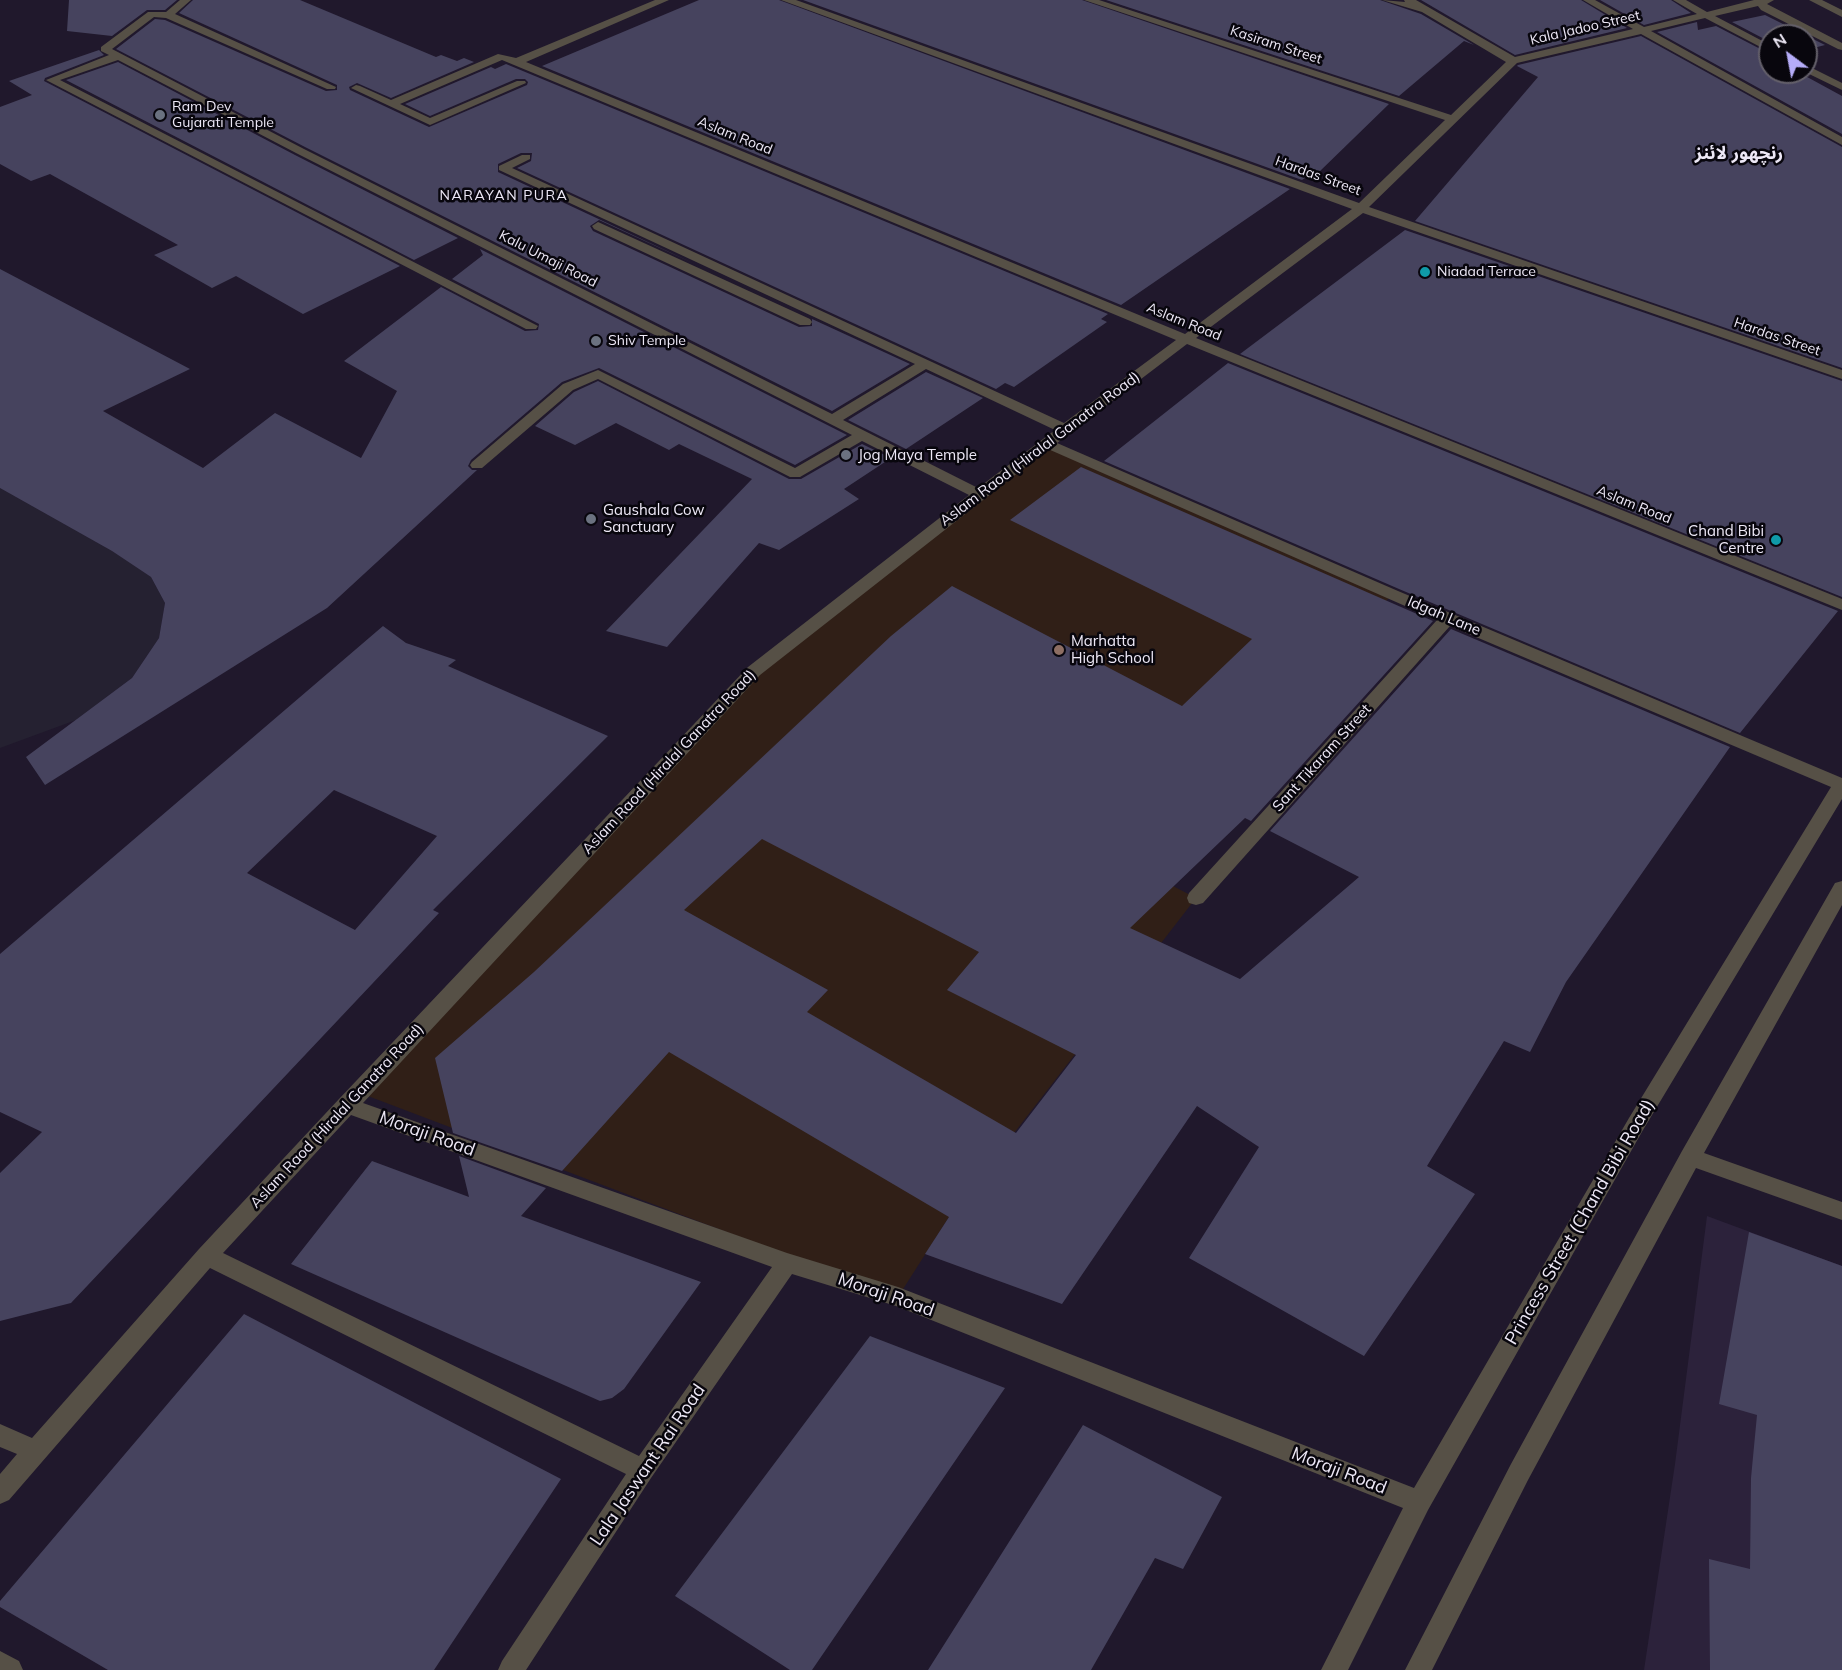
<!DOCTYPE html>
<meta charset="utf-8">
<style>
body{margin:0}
#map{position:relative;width:1842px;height:1670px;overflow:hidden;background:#20182c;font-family:Mulish,sans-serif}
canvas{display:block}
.north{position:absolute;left:1758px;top:24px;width:60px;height:60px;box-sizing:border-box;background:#08060d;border:2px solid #64606a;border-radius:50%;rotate:328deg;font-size:16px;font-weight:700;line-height:24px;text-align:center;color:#ede8f6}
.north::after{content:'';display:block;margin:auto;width:21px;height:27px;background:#b5acf8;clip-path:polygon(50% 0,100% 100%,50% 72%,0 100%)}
</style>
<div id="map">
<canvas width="1842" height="1670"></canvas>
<div class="north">N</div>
</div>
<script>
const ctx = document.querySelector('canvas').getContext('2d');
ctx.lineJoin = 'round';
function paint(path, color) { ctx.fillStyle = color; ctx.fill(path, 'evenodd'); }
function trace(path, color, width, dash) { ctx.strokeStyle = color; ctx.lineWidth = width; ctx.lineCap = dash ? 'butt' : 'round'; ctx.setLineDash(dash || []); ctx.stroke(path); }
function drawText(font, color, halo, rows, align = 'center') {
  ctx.font = font + ' Mulish,"Noto Sans Arabic",sans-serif'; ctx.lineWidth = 5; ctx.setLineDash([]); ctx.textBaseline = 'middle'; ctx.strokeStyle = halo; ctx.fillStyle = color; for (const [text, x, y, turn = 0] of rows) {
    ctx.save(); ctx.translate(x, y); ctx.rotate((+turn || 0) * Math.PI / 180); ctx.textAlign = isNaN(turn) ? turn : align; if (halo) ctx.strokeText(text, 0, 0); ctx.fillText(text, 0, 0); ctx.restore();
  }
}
paint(new Path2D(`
 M1707 1216 1842 1266V1670H1644L1675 1464Z`), '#2c223b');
paint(new Path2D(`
 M0 488 112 551 151 577 165 603 159 638 132 678 76 720 0 748Z`), '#252131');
paint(new Path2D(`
 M1048 444 1392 595 1127 862 1196 898 949 1217 898 1297 360 1093 754 671Z`), '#301f17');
paint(new Path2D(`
 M69 0H177L165 10H147L112 36 67 31Z
 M193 0H300L436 57 441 55 457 61 464 58 474 62 391 98 357 83 349 87 350 90 429 127 527 85 528 82 525 79H516L430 116 405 104 491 67 495 69 506 64 1108 314 1101 319 1107 322 1014 387 1005 383 996 389 517 168 531 161 532 153H521L498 164V172L697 265 599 220 590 226 593 231 799 327 812 326V319L910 364 832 411 305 147 116 49 155 19 165 20 326 91 337 90V85L179 13Z
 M699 0H779L1290 189 1121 305 542 66Z
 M803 0H1082L1389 104 1318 173 1314 172 1302 180Z
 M1106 0H1380L1421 14 1474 45 1464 41 1399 96Z
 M1421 0H1581L1627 28 1515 55Z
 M1600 0H1671L1691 13 1644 25Z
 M1765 15 1825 45 1806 50V36H1770V42L1732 22Z
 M1697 22 1698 30 1716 26 1770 54V72H1798L1842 96V134L1657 32Z
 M1641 36 1842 147V368L1415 221 1538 77 1517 66 1518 65Z
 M99 50 104 55 45 78 44 81 400 266 303 314 236 276 212 288 154 255 178 245 50 174 31 181 0 164V107L32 95 9 81Z
 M118 62 295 155 458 238 414 260 66 80Z
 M1405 230 1842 381V597L1240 354Z
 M480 249 847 435 795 465 599 368 562 382 471 460 468 466 472 470H477L327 608 45 785 26 757 132 678 159 638 165 603 151 577 112 551 0 488V269L190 369 103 411 203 468 275 413 361 458 397 391 344 361 441 287 525 331 538 330 539 324 452 279 483 255Z
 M1228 363 1838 611 1740 733 1399 589 1104 461Z
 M926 372 983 398 906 449 848 420Z
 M598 381 789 479H801L862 444 891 458 844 489 859 499 779 550 759 543 667 647 606 631 752 479 679 444 669 450 616 423 575 445 535 426 574 392Z
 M1081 467 1433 621 1251 821 1245 818 1130 928 1240 979 1359 877 1270 831 1451 629 1730 747 1566 982 1530 1052 1504 1041 1427 1166 1475 1194 1364 1356 1189 1258 1259 1147 1197 1106 1062 1304 925 1254 949 1217 669 1052 562 1171 453 1133 435 1058 534 972 891 636 952 586 1182 706 1252 639 1010 520ZM762 839 979 952 947 990 1076 1055 1016 1133 807 1012 828 990 684 910Z
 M383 626 406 643 456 660 448 666 608 736 433 910 439 913 71 1303 0 1321V1173L42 1132 0 1112V954ZM334 790 437 836 355 930 247 873Z
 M459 1156 546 1188 521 1216 701 1282 624 1389 612 1398 600 1401 291 1264 372 1161 469 1197Z
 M1749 1232 1842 1266V1670H1710L1709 1559 1750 1569 1751 1478 1757 1415 1719 1404Z
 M244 1314 561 1479 434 1670H108L0 1607V1601Z
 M870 1336 1005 1388 812 1670H790L675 1596Z
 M1083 1425 1222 1497 1183 1569 1155 1558 1091 1670H928Z`), '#46435e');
paint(new Path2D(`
 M180 0H191L175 14 336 87 335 89H327L166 18 154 17 112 49 304 149 832 414 915 364 499 170V166L522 155H530V159L512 168 1064 423 1176 340 502 60 400 104 430 118 517 81H525L526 83 430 125 351 88 356 85 360 86 391 100 498 54 516 58 655 0H669L526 62 1185 334 1352 209 781 0H796L1359 203 1445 120 1084 0H1099L1451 115 1506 62 1422 12 1382 0 1405 2 1404 0H1416L1515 57 1633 29 1583 0H1595L1644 27 1697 14 1673 0H1686L1707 12 1754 0H1774L1767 4 1842 43V50L1838 49 1761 10 1758 6 1715 16 1770 45V52L1705 18 1651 31 1842 137V145L1641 34 1517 63 1369 207 1842 370V379L1363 213 1196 338 1842 599V610L1187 344 1057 443 1398 591 1842 778V799L1643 1130 1428 1510 1348 1670H1321L1403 1508 896 1306 792 1274 651 1478 526 1670H498L502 1661 626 1474 210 1268 9 1500 0 1504V1474L17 1454 0 1447V1424L32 1438 199 1249 339 1099 748 667 969 495 862 441 800 477H790L598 379 573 390 482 468H472L470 465 472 462 563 384 598 370 795 468 852 435 296 153 118 60 60 80 538 326 536 329H526L46 80 109 55 101 51V47L148 12H166ZM926 369 1055 430 978 488 843 420ZM1048 449 1437 620 1189 893 1187 898 1189 903 1196 905 1203 903 1450 626 1831 787 1629 1118 1414 1488 898 1287 787 1253 363 1103 760 675ZM351 1115 772 1267 639 1456 223 1253Z
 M1809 0H1822L1842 10V17Z
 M1806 65 1842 83V90L1805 72Z
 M598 222 810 319 812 322 810 325H800L594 229 592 226Z
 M1842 881V905L1704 1153 1842 1202V1220L1696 1168 1528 1480 1432 1670H1405L1511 1464 1682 1151 1835 883Z
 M0 1651 19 1661 23 1670H0Z`), '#565046');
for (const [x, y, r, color] of [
 [160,115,6,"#6b7280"],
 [1425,272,6,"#0f9aa8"],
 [596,341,6,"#6b7280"],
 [846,455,6,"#6b7280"],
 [591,519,6,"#6b7280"],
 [1776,540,6,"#0f9aa8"],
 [1059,650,6,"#8d6e63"]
]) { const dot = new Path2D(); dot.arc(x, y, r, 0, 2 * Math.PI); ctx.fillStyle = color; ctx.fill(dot); trace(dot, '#08060d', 2); }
drawText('14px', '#ede8f6', '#08060d', [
 ["Kala Jadoo Street",1585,28,-13],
 ["Kasiram Street",1276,45,18],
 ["Aslam Road",735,136,22],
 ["Hardas Street",1318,176,20],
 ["Kalu Umaji Road",548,259,27],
 ["Aslam Road",1184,322,22],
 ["Hardas Street",1777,337,19],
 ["Aslam Road",1634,505,22]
]);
drawText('14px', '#ede8f6', '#08060d', [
 ["Ram Dev",172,107],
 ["Gujarati Temple",172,123],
 ["Niadad Terrace",1437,272],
 ["Shiv Temple",608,341]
], 'left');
ctx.letterSpacing = '1.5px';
drawText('14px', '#ede8f6', '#08060d', [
 ["NARAYAN PURA",504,196]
]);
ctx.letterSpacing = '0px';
drawText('15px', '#ede8f6', '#08060d', [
 ["Aslam Raod (Hiralal Ganatra Road)",1040,449,-37],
 ["Idgah Lane",1444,616,23],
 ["Sant Tikaram Street",1322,758,-48],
 ["Aslam Raod (Hiralal Ganatra Road)",669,762,-47],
 ["Aslam Raod (Hiralal Ganatra Road)",337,1116,-47]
]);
drawText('15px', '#ede8f6', '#08060d', [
 ["Jog Maya Temple",858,455],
 ["Gaushala Cow",603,510],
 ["Sanctuary",603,527],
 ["Chand Bibi",1764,531,"right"],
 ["Centre",1764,548,"right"],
 ["Marhatta",1071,641],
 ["High School",1071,658]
], 'left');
drawText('bold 18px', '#ede8f6', '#08060d', [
 ["رنچھور لائنز",1739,154]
]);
drawText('18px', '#ede8f6', '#08060d', [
 ["Moraji Road",427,1134,20],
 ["Princess Street (Chand Bibi Road)",1580,1222,-60],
 ["Moraji Road",886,1295,19],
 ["Lala Jaswant Rai Road",648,1465,-56],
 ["Moraji Road",1339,1471,21]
]);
</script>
